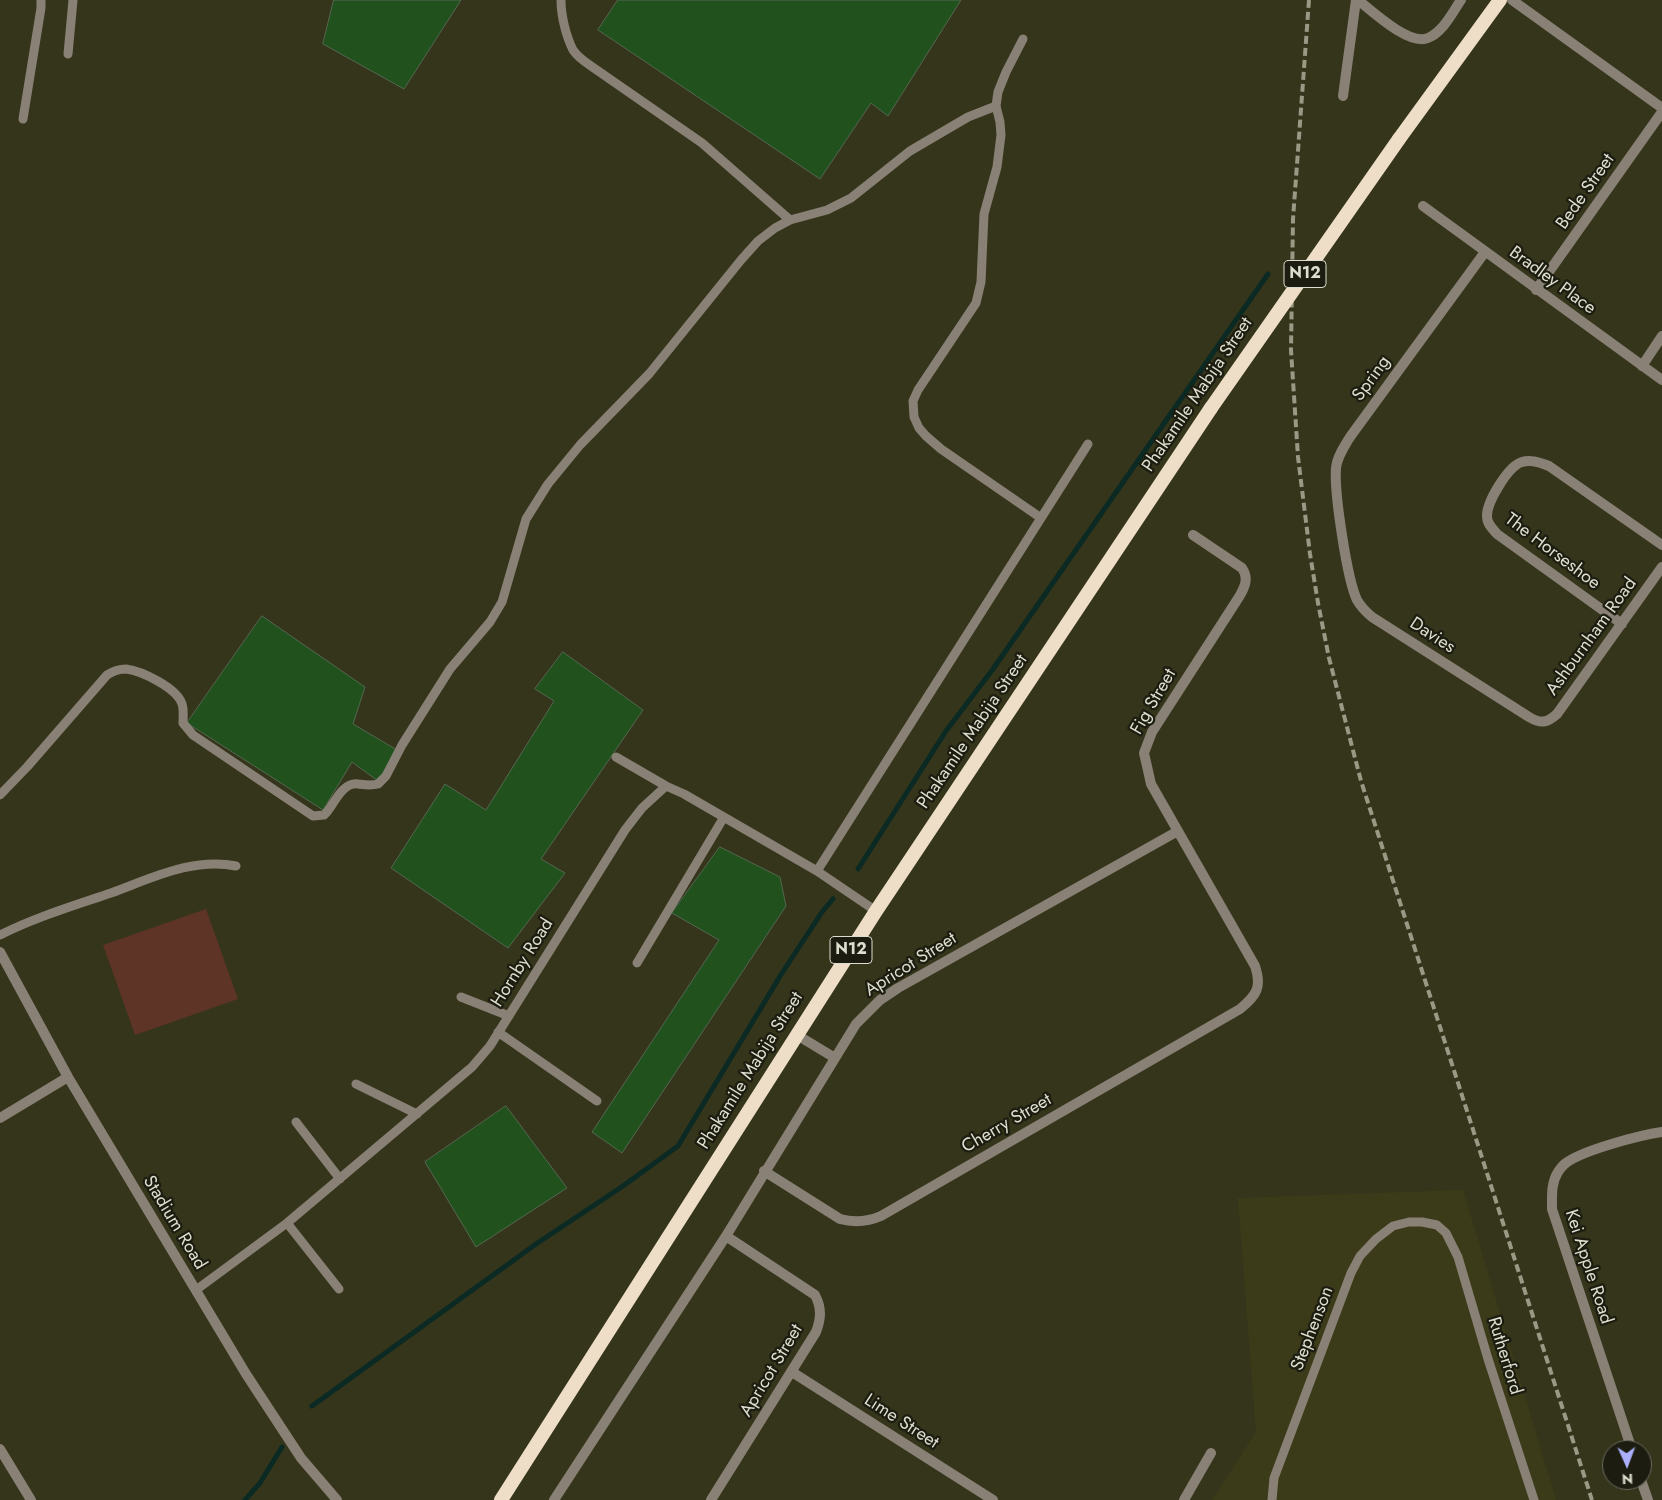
<!DOCTYPE html>
<style>
body{margin:0}
#map{position:relative;width:1662px;height:1500px;overflow:hidden;background:#35351b;font-family:Jost,sans-serif}
canvas{display:block}
.north{position:absolute;left:1602px;top:1440px;width:50px;height:50px;box-sizing:border-box;background:#1c1c11;border:1px solid #6a6a5d;border-radius:50%;rotate:178deg;font-size:14px;font-weight:700;line-height:20px;text-align:center;color:#dedece}
.north::after{content:'';display:block;margin:auto;width:18px;height:22px;background:#abaffb;clip-path:polygon(50% 0,100% 100%,50% 72%,0 100%)}
</style>
<div id="map">
<canvas width="1662" height="1500"></canvas>
<div class="north">N</div>
</div>
<script>
const ctx = document.querySelector('canvas').getContext('2d');
ctx.lineJoin = 'round';
function paint(path, color) { ctx.fillStyle = color; ctx.fill(path, 'evenodd'); }
function trace(path, color, width, dash) { ctx.strokeStyle = color; ctx.lineWidth = width; ctx.lineCap = dash ? 'butt' : 'round'; ctx.setLineDash(dash || []); ctx.stroke(path); }
function drawText(font, color, halo, rows, align = 'center') {
  ctx.font = font + ' Jost,sans-serif'; ctx.lineWidth = 4.5; ctx.setLineDash([]); ctx.textBaseline = 'middle'; ctx.strokeStyle = halo; ctx.fillStyle = color; for (const [text, x, y, turn = 0] of rows) {
    ctx.save(); ctx.translate(x, y); ctx.rotate((+turn || 0) * Math.PI / 180); ctx.textAlign = isNaN(turn) ? turn : align; if (halo) ctx.strokeText(text, 0, 0); ctx.fillText(text, 0, 0); ctx.restore();
  }
}
paint(new Path2D(`
 M1463 1190 1556 1500H1212L1256 1432 1238 1198Z`), '#3c3b19');
paint(new Path2D(`
 M206 909 238 999 135 1035 103 945Z`), '#5e3427');
trace(new Path2D(`
 M858 869 946 731 993 669 1268 274
 M312 1406 536 1244 623 1186 678 1146 782 973 822 912 833 899
 M245 1500 260 1483 282 1447`), '#0b2a24', 5);
const building = new Path2D(`
 M334 0H461L404 89 323 44Z
 M618 0H961L888 116 871 103 820 179 598 30Z
 M262 616 365 687 353 724 397 750 378 781 352 762 323 810 187 723Z
 M563 652 643 710 541 859 565 873 508 948 391 868 445 784 486 810 554 701 535 689Z
 M720 847 780 877 786 906 622 1153 592 1132 719 940 672 913Z
 M506 1106 567 1188 476 1247 425 1162Z`);
paint(building, '#21521d');
trace(building, '#546751', 1);
trace(new Path2D(`
 M561 0C561 16 566 36 573 50 577 56 585 62 591 66L702 143 790 220
 M1023 39 1006 72 998 92 996 106 1000 122 1001 135 997 167 984 214 981 282 976 303 918 390 913 401 914 417 919 428 926 436 941 449 1041 518
 M68 54 73 0
 M23 119 41 8V0
 M616 757 666 786
 M0 795 27 767 107 675C113 671 119 669 126 669 142 671 177 688 182 704 184 709 183 717 183 723L193 735 313 816 324 815 327 812C335 802 343 782 358 784 366 785 371 786 378 784L386 776 402 745 450 669 490 622 502 602 526 519 548 484 580 445 649 374 741 260 758 241 775 228 790 220 827 210 851 198 910 151 968 117 996 106
 M817 871 1088 444
 M0 935C36 917 73 906 111 893 150 879 193 857 236 866
 M637 963 724 817
 M461 997 509 1016
 M498 1032 597 1101
 M356 1084 417 1114
 M296 1122 340 1179
 M287 1223 339 1289
 M196 1290 287 1223 472 1067 490 1046 625 830 642 808 666 786 684 794 817 871 876 911
 M1272 1500 1274 1478 1351 1273 1360 1256 1376 1239 1393 1226 1409 1222H1422L1437 1225 1446 1233 1458 1257 1488 1359 1534 1500`), '#898176', 9);
trace(new Path2D(`
 M1358 0C1372 11 1409 46 1428 38 1443 32 1452 13 1461 0
 M1512 0 1662 108
 M1343 96 1356 0
 M1423 206 1662 380
 M1485 252 1350 437C1344 447 1337 457 1336 468 1334 492 1347 579 1357 600 1361 607 1366 612 1372 617L1529 717C1541 724 1547 723 1557 714L1662 567
 M1536 290 1662 112
 M1642 366 1662 336
 M1622 624 1497 534C1493 529 1487 524 1487 517 1486 503 1508 466 1522 462 1531 459 1540 463 1549 466L1662 545
 M0 952 68 1077 246 1374 301 1458 337 1500
 M797 1035 835 1058
 M0 1118 68 1077
 M764 1171 840 1219C855 1223 867 1222 881 1216L1240 1009C1257 995 1262 987 1255 966L1151 784 1144 753 1152 732 1239 597C1245 587 1249 578 1242 568L1193 535
 M792 1372 993 1500
 M0 1449 31 1500
 M1632 1450 1552 1209C1552 1196 1551 1183 1558 1172 1560 1169 1563 1165 1566 1163 1583 1150 1641 1135 1662 1132
 M1641 1480 1648 1500
 M554 1500 726 1236 856 1024 880 1000 898 988 1178 831
 M711 1500 816 1332C821 1319 822 1308 815 1295L726 1236
 M1184 1500 1211 1453`), '#898176', 10);
trace(new Path2D(`
 M1399 139 1500 0
 M501 1500 876 911 1211 408`), '#eedec8', 14);
trace(new Path2D(`
 M1309 0 1293 219 1291 350 1298 457 1310 554 1318 603 1329 658 1361 781 1592 1500`), '#999985', 4, [8, 4]);
trace(new Path2D(`
 M1211 408 1399 139`), '#eedec8', 14);
for (const [x, y, w] of [
 [1305,274,42],
 [851,950,42]
]) { const box = new Path2D(); box.roundRect(x - w / 2, y - 13.5, w, 27, 4); ctx.fillStyle = '#1c1c11'; ctx.fill(box); trace(box, '#dedece', 1); }
drawText('bold 16px', '#dedece', null, [
 ["N12",1305,274],
 ["N12",851,950]
]);
drawText('18px', '#dedece', '#1c1c11', [
 ["Bede Street",1586,192,-55],
 ["Bradley Place",1552,281,36],
 ["Spring",1372,379,-54],
 ["Phakamile Mabija Street",1198,395,-56],
 ["The Horseshoe",1552,552,37],
 ["Davies",1432,636,33],
 ["Ashburnham Road",1592,637,-54],
 ["Fig Street",1154,702,-60],
 ["Phakamile Mabija Street",973,732,-56],
 ["Hornby Road",523,963,-58],
 ["Apricot Street",911,965,-32],
 ["Phakamile Mabija Street",751,1071,-58],
 ["Cherry Street",1007,1124,-30],
 ["Stadium Road",174,1223,59],
 ["Kei Apple Road",1588,1267,72],
 ["Stephenson",1313,1329,-69],
 ["Rutherford",1504,1356,73],
 ["Apricot Street",772,1371,-59],
 ["Lime Street",901,1422,33]
]);
</script>
